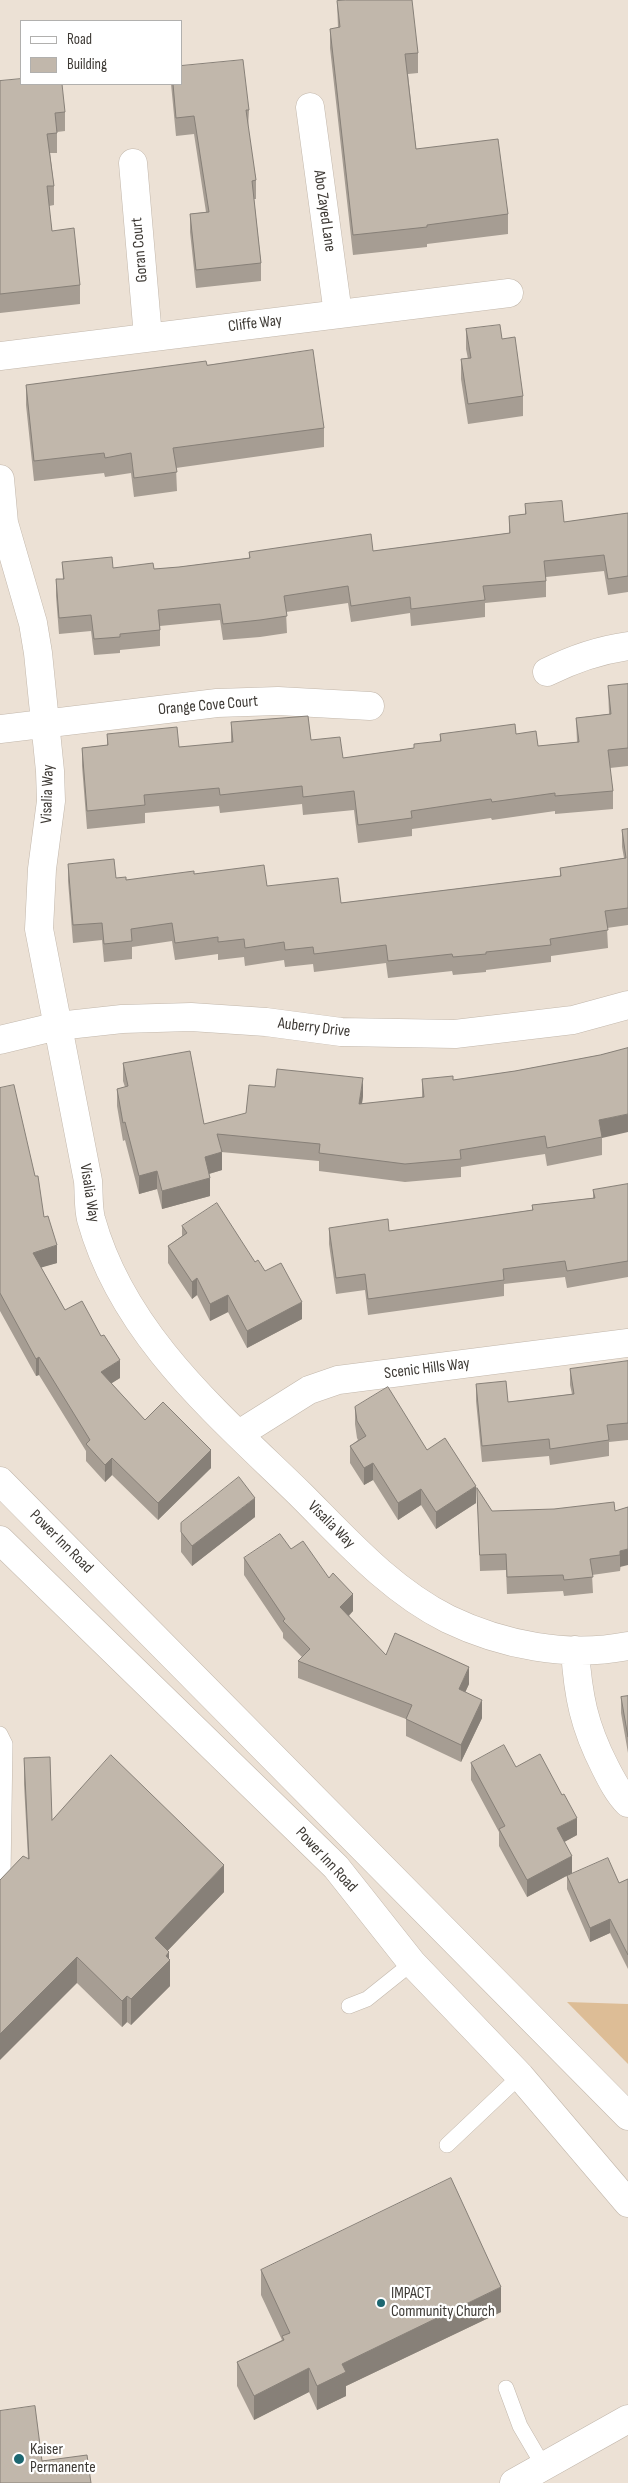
<!DOCTYPE html>
<style>
body{margin:0}
#map{position:relative;width:628px;height:2483px;overflow:hidden;background:#ece1d5;font-family:"Sofia Sans Condensed",sans-serif}
canvas{display:block}
.legend{position:absolute;left:20px;top:20px;width:162px;height:65px;box-sizing:border-box;background:#fff;border:1px solid #b1b0ae;margin:0;padding:6px 9px;list-style:none;font-size:15px;color:#3d3934}
.legend li{display:flex;align-items:center;gap:10px;height:25px}
.legend b{width:25px;border:1px solid #b1b0ae}
</style>
<div id="map">
<canvas width="628" height="2483"></canvas>
<ul class="legend">
<li><b style="height:6px;background:#fff"></b>Road</li>
<li><b style="height:14px;background:#c1b7ab"></b>Building</li>
</ul>
</div>
<script>
const ctx = document.querySelector('canvas').getContext('2d');
ctx.lineJoin = 'round';
function paint(path, color) { ctx.fillStyle = color; ctx.fill(path, 'evenodd'); }
function trace(path, color, width, dash) { ctx.strokeStyle = color; ctx.lineWidth = width; ctx.lineCap = dash ? 'butt' : 'round'; ctx.setLineDash(dash || []); ctx.stroke(path); }
function drawText(font, color, halo, rows, align = 'center') {
  ctx.font = font + ' "Sofia Sans Condensed",sans-serif'; ctx.lineWidth = 4.5; ctx.setLineDash([]); ctx.textBaseline = 'middle'; ctx.strokeStyle = halo; ctx.fillStyle = color; for (const [text, x, y, turn = 0] of rows) {
    ctx.save(); ctx.translate(x, y); ctx.rotate((+turn || 0) * Math.PI / 180); ctx.textAlign = isNaN(turn) ? turn : align; if (halo) ctx.strokeText(text, 0, 0); ctx.fillText(text, 0, 0); ctx.restore();
  }
}
paint(new Path2D(`
 M567 2002 628 2004V2064Z`), '#ddbd96');
const lane = new Path2D(`
 M0 1734 5 1744 3 1875 0 1879
 M349 2006 367 1999 412 1963
 M447 2145 520 2076
 M506 2388 520 2426 544 2467`);
const street = new Path2D(`
 M310 107 338 314
 M133 163 148 337
 M0 356 509 293
 M0 479 4 523 33 623 38 653 50 771 51 801 42 869 39 929 88 1181C89 1193 88 1207 91 1219 123 1335 218 1414 301 1495 346 1540 390 1590 448 1619 502 1645 568 1658 628 1646
 M547 672C573 659 599 650 628 646
 M0 729 217 703 278 701 370 706
 M239 1434 309 1390 338 1380 628 1343
 M575 1650C578 1696 584 1726 605 1767 611 1779 618 1793 628 1803`);
const secondary = new Path2D(`
 M0 1040 58 1026 122 1019 191 1017 266 1022 341 1032 455 1034 573 1020 628 1005
 M0 1481 628 2116
 M0 1540 336 1867 412 1963 520 2076 628 2203
 M514 2483 628 2419`);
trace(lane, '#c2b7ab', 16);
trace(street, '#c2b7ab', 29);
trace(secondary, '#c2b7ab', 29);
trace(lane, '#fff', 15);
trace(street, '#fff', 28);
trace(secondary, '#fff', 28);
paint(new Path2D(`
 M337 1 418 53V73L408 74 416 149 508 214V234L427 244V247L353 255 330 48V29L338 28Z
 M0 81 65 112V131L57 132V153H50L54 186V205L49 206 52 231 80 285V304L0 313Z
 M171 84H181L249 110 248 128 256 180V199H254L261 263V281L196 288 190 232V214L206 212 194 134 176 136Z
 M466 329 523 396V416L468 424 461 379V359H468L466 349Z
 M207 365 324 428V447L176 468 177 491 134 497 131 473 105 477 104 473 34 481 26 405V385Z
 M525 504 564 522 628 513V592L608 595 604 571 546 577V597L485 603V617L411 626 410 613 351 622 348 603 286 612 287 633 260 637 223 640 220 620 160 626V646L120 650V653L94 655 91 631 59 634 56 596V579H63L62 562 113 568 154 569 179 567 249 558V552L373 551 509 533V516L525 514Z
 M628 684V766L610 768 613 791V809L555 814V811L492 820 491 818 412 829V836L358 843 354 810 303 815 302 804 220 813 219 806 145 813V823L87 829 82 766V748L107 745V734L179 747 231 743V722L311 740 343 758 414 748 440 741V734H516L538 746 577 742 576 718 609 714 608 686Z
 M628 829V925L607 928 608 948 551 956V962L486 970V972L453 975 452 971 388 978 386 963 314 972 313 964 285 967 284 960 245 966 244 957 218 960V954L175 960 172 941 132 947V959L104 962 102 940 73 943 68 881V864L116 878 126 880 194 874 267 886 341 903 560 876V868L624 858 622 847V830Z
 M628 1048 602 1138V1155L547 1166 545 1154 461 1167V1177L405 1182 319 1171V1161L221 1152 222 1170 209 1174 210 1196 162 1209 157 1189 139 1194 125 1140 123 1141 117 1106V1089L125 1087 123 1081V1063L204 1124 363 1096 362 1104 422 1097V1079L453 1080 515 1071 600 1055Z
 M0 1088 44 1217 57 1263 41 1267 65 1310 120 1378 111 1383 145 1420 211 1468 158 1520 112 1475 105 1482 86 1461V1451L39 1375 36 1376 0 1311Z
 M628 1184V1277L567 1288 565 1277 504 1284V1296L368 1315 365 1290 336 1294 329 1244V1228L389 1231 532 1210V1205L593 1198V1190Z
 M182 1226 255 1262 265 1271 302 1319 247 1348 228 1312 210 1321 197 1295 192 1299 168 1263V1246L182 1236Z
 M628 1361V1440L609 1442V1456L550 1465 549 1456 482 1462 476 1401V1384L508 1402 572 1394 570 1385V1369Z
 M355 1407 427 1450 476 1503 436 1529 421 1505 398 1520 373 1480 364 1485 350 1463V1446L358 1440 357 1438 355 1424Z
 M477 1488 492 1511H615L628 1507 620 1571 592 1575 593 1593 564 1596 563 1591 507 1594 506 1570 480 1571Z
 M255 1517 192 1566 181 1552V1523Z
 M291 1549 329 1578 353 1611 349 1616 386 1655 469 1684 465 1692 482 1718 461 1762 406 1736V1719L298 1678V1661L302 1657 283 1638V1633L244 1575V1558Z
 M628 1696V1753L621 1713V1697Z
 M24 1758 52 1820 224 1892 168 1950 169 1959 170 1986 131 2025 127 2022 122 2027 77 1983 28 1859 24 1784Z
 M471 1763 516 1767 577 1835 564 1842 572 1873 527 1897 499 1846V1832L471 1780Z
 M567 1876 619 1883 628 1879V1969L610 1933 590 1942 567 1889Z
 M261 2270 501 2312 346 2386V2396L317 2410 309 2392 254 2420 237 2386V2362L282 2340 261 2295Z`), '#a69d93');
paint(new Path2D(`
 M363 1078V1096L359 1122V1104Z
 M628 1114V1132L602 1138 599 1120Z
 M222 1152V1170L205 1175V1157Z
 M157 1171V1189L139 1194V1176Z
 M210 1178V1196L162 1209V1191Z
 M57 1245V1263L33 1270V1253Z
 M197 1278V1295L192 1299V1282Z
 M228 1295V1312L210 1321V1304Z
 M302 1302V1319L247 1348V1331Z
 M39 1357V1375L36 1376V1359Z
 M120 1360V1378L101 1390V1372Z
 M211 1450V1468L158 1520V1503Z
 M112 1458V1475L105 1482V1465Z
 M373 1463V1480L364 1485V1468Z
 M476 1486V1503L436 1529V1512Z
 M421 1489V1505L398 1520V1503Z
 M255 1498V1517L192 1566V1546Z
 M628 1549V1565L620 1567V1551Z
 M353 1594V1611L340 1624V1607Z
 M469 1667V1684L459 1706V1689Z
 M482 1700V1718L461 1762V1745Z
 M577 1818V1835L557 1846V1828Z
 M572 1856V1873L527 1897V1880Z
 M224 1865V1892L155 1964V1938Z
 M610 1919V1933L590 1942V1928Z
 M169 1952V1961L170 1960V1986L131 2025V1999Z
 M77 1957V1983L0 2060V2034Z
 M127 1996V2022L122 2027V2001Z
 M501 2287V2312L346 2386V2396L317 2410V2386L342 2364Z
 M309 2368V2392L254 2420V2396Z`), '#878078');
const building = new Path2D(`
 M346 0H412L418 53 405 54 416 149 498 139 508 214 427 225V227L353 235 330 29 340 27 337 1Z
 M243 60 249 110H246L256 180 252 181 261 263 196 270 190 214 209 212 194 116 176 118 173 84H181V66Z
 M21 79V84H62L65 112 55 113 57 133 47 134 54 186H47L52 231 74 228 80 285 0 294V81Z
 M500 325 502 339 515 337 523 396 468 404 461 359 471 358 466 329Z
 M313 350 324 428 173 448 177 472 134 478 131 453 105 458 104 453 34 461 26 385 206 361 207 365Z
 M562 501 564 522 628 513V576L608 579 604 555 544 561 546 581 483 586 485 600 411 609 410 597 351 606 348 586 284 596 287 616 260 620 223 624 220 604 158 610 160 630 120 634V637L94 639 91 615 59 618 56 579H64L62 562 112 557 113 568 153 563 154 569 179 567 250 558 249 552 371 534 373 551 510 533 509 516 526 514 525 504Z
 M628 684V748L608 750 613 791 555 796V793L492 802 491 799 411 811 412 818 358 825 354 791 303 797 302 786 220 795 219 788 144 795 145 805 87 811 82 748 108 745 107 734 177 727 179 747 233 742 231 722 308 716 311 740 340 737 343 758 414 748V744L441 741 440 734 515 724 516 734 536 731 538 746 579 742 576 718 611 714 608 686Z
 M628 829V908L605 911 608 930 550 939 551 945 486 952V954L453 957 452 954 388 961 386 945 314 954 313 947 285 950 284 942 245 948 244 939 218 942V937L175 943 172 923 131 929 132 941 104 944 102 923 73 925 68 864 114 859 116 878 126 877V880L194 871V874L264 865 267 886 338 878 341 903 561 876 560 868 626 858 622 830Z
 M628 1048V1114L599 1120 602 1137 547 1148 545 1136 460 1150 461 1159 405 1164 319 1153 320 1144 217 1134 222 1152 205 1157 210 1178 162 1191 157 1171 139 1176 125 1122 123 1123 117 1089 128 1086 123 1063 190 1051 204 1124 246 1113 249 1085 275 1087 277 1069 363 1078 359 1104 424 1097 422 1079 453 1076V1080L515 1071 600 1055Z
 M14 1085 35 1176H38L44 1217 48 1216 57 1245 33 1253 65 1310 82 1301 101 1336 104 1335 120 1360 101 1372 145 1420 163 1402 211 1450 158 1503 112 1458 105 1465 86 1444 90 1440 39 1357 36 1359 0 1293V1088Z
 M628 1184V1261L567 1271 565 1261 503 1269 504 1280 368 1299 365 1274 336 1278 329 1228 388 1219 389 1231 533 1210 532 1205 595 1198 593 1190Z
 M217 1203 255 1262 258 1260 265 1271 281 1263 302 1302 247 1331 228 1295 210 1304 197 1278 192 1282 168 1246 187 1233 182 1226Z
 M628 1361V1423L607 1425 609 1440 550 1449 549 1439 482 1446 476 1384 506 1381 508 1402 574 1394 570 1369Z
 M388 1387 427 1450 445 1438 476 1486 436 1512 421 1489 398 1503 373 1463 364 1468 350 1446 366 1436 357 1421 355 1407Z
 M239 1477 255 1498 192 1546 181 1532V1523Z
 M477 1488 492 1511 554 1509 614 1502 615 1511 628 1507V1549L620 1551V1555L590 1559 593 1577 564 1580 563 1575 507 1577 506 1554 480 1555Z
 M280 1534 291 1549 303 1541 329 1578 333 1573 353 1594 340 1607 386 1655 395 1633 469 1667 459 1689 482 1700 461 1745 406 1719 412 1705 298 1661 310 1649 283 1621 285 1619 244 1558Z
 M628 1696V1737L621 1697Z
 M504 1745 516 1767 540 1754 562 1795 564 1794 577 1818 557 1828 572 1856 527 1880 499 1829 505 1826 471 1763Z
 M111 1755 224 1865 155 1938 169 1952 166 1956 170 1960 131 1999 127 1996 122 2001 77 1957 0 2034V1880L23 1856 29 1859 24 1758 50 1757 52 1820Z
 M608 1858 619 1883 628 1879V1955L610 1919 590 1928 567 1876Z
 M451 2178 501 2287 342 2364 346 2372 317 2386 309 2368 254 2396 237 2362 284 2340 282 2336 290 2333 261 2270Z
 M35 2406 42 2461 87 2455 91 2483H0V2411Z`);
paint(building, '#c1b7ab');
trace(building, '#878078', 1);
for (const [x, y, r, color] of [
 [381,2303,5,"#1c6771"],
 [19,2459,6,"#1c6771"]
]) { const dot = new Path2D(); dot.arc(x, y, r, 0, 2 * Math.PI); ctx.fillStyle = color; ctx.fill(dot); trace(dot, '#fff', 2); }
drawText('16px', '#3d3934', '#fff', [
 ["Abo Zayed Lane",324,211,82],
 ["Goran Court",140,250,-95],
 ["Cliffe Way",255,324,-7],
 ["Orange Cove Court",208,706,-5],
 ["Visalia Way",48,794,-88],
 ["Auberry Drive",314,1028,7],
 ["Visalia Way",89,1193,81],
 ["Scenic Hills Way",427,1369,-7],
 ["Visalia Way",331,1525,45],
 ["Power Inn Road",61,1542,45],
 ["Power Inn Road",326,1860,47]
]);
drawText('16px', '#3d3934', '#fff', [
 ["IMPACT",391,2294],
 ["Community Church",391,2312],
 ["Kaiser",30,2450],
 ["Permanente",30,2468]
], 'left');
</script>
